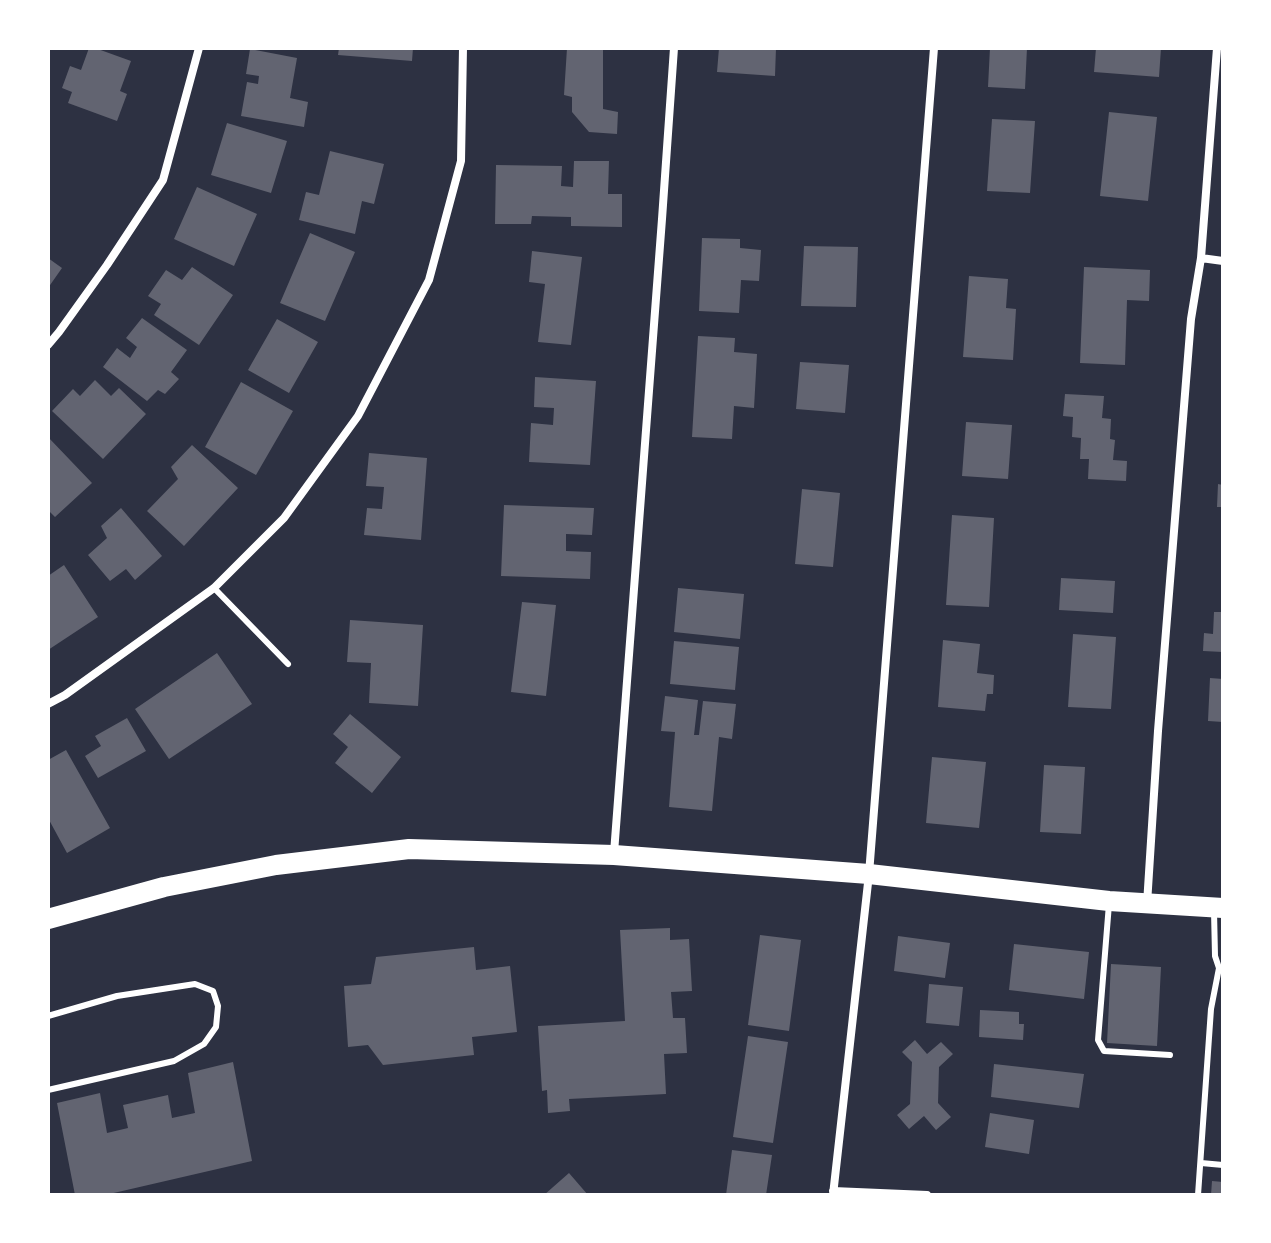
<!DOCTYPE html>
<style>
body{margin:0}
#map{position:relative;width:1271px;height:1243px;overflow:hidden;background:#2d3142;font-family:"Times New Roman",serif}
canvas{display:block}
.frame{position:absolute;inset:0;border:50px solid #fff;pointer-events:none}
</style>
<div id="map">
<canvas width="1271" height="1243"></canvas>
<div class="frame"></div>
</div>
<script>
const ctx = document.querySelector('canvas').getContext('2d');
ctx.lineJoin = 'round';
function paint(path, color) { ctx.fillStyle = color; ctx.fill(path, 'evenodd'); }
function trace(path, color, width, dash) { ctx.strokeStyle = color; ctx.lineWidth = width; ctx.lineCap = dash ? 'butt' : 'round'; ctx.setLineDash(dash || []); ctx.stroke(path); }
paint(new Path2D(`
 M89 48H95L131 61 120 91 127 94 117 121 68 103 72 92 62 88 70 66 81 70Z
 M339 48H413L412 61 338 55Z
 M567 48 603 49V109L618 112 617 134 589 132 572 112V97L564 95Z
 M719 48H776L775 76 717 72Z
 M990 48H1027L1025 89 988 87Z
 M1096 48H1161L1159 77 1094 72Z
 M250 49 297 58 290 98 308 102 304 127 241 116 247 82 258 84 259 76 246 74Z
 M1109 112 1157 117 1148 201 1100 196Z
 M992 119 1035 121 1030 193 987 191Z
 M227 123 287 141 271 193 211 175Z
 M330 151 384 164 374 204 362 201 355 234 299 220 306 192 319 195Z
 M574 161H609L608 194H622V227L571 226V217L532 216 531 224H495L496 165 562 166 561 186 573 187Z
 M197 187 257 214 234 266 174 239Z
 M310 233 355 252 325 321 280 303Z
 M702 238 740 239V248L761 250 759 281 741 280 739 313 699 311Z
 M804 246 858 247 856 307 801 306Z
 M532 251 582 257 571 345 538 342 545 284 529 282Z
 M48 258 62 268 48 288Z
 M192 267 233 295 199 345 154 315 161 304 148 296 166 270 182 280Z
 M1084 267 1150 270 1149 301 1127 300 1125 365 1080 363Z
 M969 276 1008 279 1006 308 1016 309 1013 360 963 357Z
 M142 318 187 350 171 372 179 379 165 394 158 390 147 401 103 367 117 348 130 358 137 347 126 338Z
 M277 319 318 342 289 393 248 370Z
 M698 336 735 338 734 352 757 354 754 408 734 406 732 439 692 437Z
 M800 362 849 365 845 413 796 409Z
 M535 377 596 381 590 465 529 462 531 423 553 425 554 408 534 407Z
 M95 380 111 396 119 388 146 414 103 459 52 411 73 389 80 396Z
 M241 382 293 411 256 475 205 447Z
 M1065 394 1104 396 1102 418 1111 419 1110 439 1115 440 1113 460 1127 461 1126 481 1088 479 1089 459H1080L1081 438 1072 437 1073 417 1063 416Z
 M966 422 1012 425 1008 479 962 476Z
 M48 437 92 483 55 517 48 510Z
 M192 445 238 488 184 546 147 511 178 479 171 467Z
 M369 453 427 458 421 540 364 535 367 508 382 509 384 487 366 486Z
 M1218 484 1223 485V507H1217Z
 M802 489 840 493 833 567 795 564Z
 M504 505 594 508 592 535 566 534V551L591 552 590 579 501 576Z
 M121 508 162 556 135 580 126 569 110 581 88 555 107 538 101 526Z
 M952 515 994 518 989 607 946 605Z
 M64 565 98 617 48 650V576Z
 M1061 578 1115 581 1113 613 1059 610Z
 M678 588 744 594 740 639 674 632Z
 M522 602 556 605 546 696 511 692Z
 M1214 612H1223V652L1203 651 1204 633 1213 634Z
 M350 620 423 625 418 706 369 703 371 663 347 662Z
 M1073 634 1116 637 1111 709 1068 707Z
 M943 640 980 644 977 673 994 675 993 694H987L985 711 938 707Z
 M674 641 739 647 735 690 670 684Z
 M217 653 252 704 169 759 135 709Z
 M1210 678 1223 679V722L1208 721Z
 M665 696 698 700 694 735H699L703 701 736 704 732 739 719 737 712 811 669 807 675 732 661 731Z
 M350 714 401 757 372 793 335 763 348 747 333 734Z
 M127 718 146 751 98 778 85 756 101 746 95 736Z
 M66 750 110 828 67 853 48 818V760Z
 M932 757 986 762 979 828 926 823Z
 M1044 765 1085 767 1081 834 1040 832Z
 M670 928V940L689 939 692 991 671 992 673 1018H685L687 1053 664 1054 666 1094 569 1099 570 1111 548 1113 547 1090 542 1091 538 1026 625 1021 620 930Z
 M760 935 801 940 789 1031 748 1025Z
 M898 936 950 943 945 978 894 971Z
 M1014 944 1089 952 1084 999 1009 990Z
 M474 947 476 970 510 966 517 1032 472 1037 474 1055 383 1065 368 1045 348 1047 344 986 371 984 376 957Z
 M1111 964 1161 967 1157 1046 1107 1043Z
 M929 984 963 987 959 1026 926 1023Z
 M980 1010 1019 1012V1024H1024L1023 1040 979 1037Z
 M748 1036 788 1042 773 1143 733 1137Z
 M915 1040 927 1054 941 1042 953 1054 939 1067 938 1103 951 1117 936 1130 924 1116 909 1129 897 1115 910 1104 912 1062 902 1052Z
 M233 1062 252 1161 105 1195H75L57 1103 100 1093 107 1133 128 1128 123 1105 168 1095 172 1118 195 1113 188 1073Z
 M994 1064 1084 1074 1079 1108 991 1097Z
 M990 1113 1034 1120 1029 1154 985 1147Z
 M732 1150 772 1155 766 1195H726Z
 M569 1173 588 1195H544Z
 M1212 1181 1223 1182V1195H1211Z`), '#626471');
trace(new Path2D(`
 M214 588 288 664
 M1109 904 1098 1040 1104 1051 1170 1055
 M48 1016 117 996 195 984 213 991 218 1006 216 1027 204 1044 174 1061 48 1090
 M1201 1163 1223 1165
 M1198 1195 1211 1009 1219 968 1215 956 1214 911`), '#fff', 6);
trace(new Path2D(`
 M1201 258 1223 261
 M48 345 59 332 107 265 163 180 199 48
 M48 704 65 695 214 588 284 518 358 416 429 280 461 161 463 48
 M614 853 662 219 674 48
 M1147 904 1158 731 1191 319 1201 258 1217 48
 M833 1191 927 1195
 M833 1195 869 874 934 48`), '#fff', 8);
trace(new Path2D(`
 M48 919 164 887 276 865 409 849 614 855 869 874 1109 901 1223 908`), '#fff', 20);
</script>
